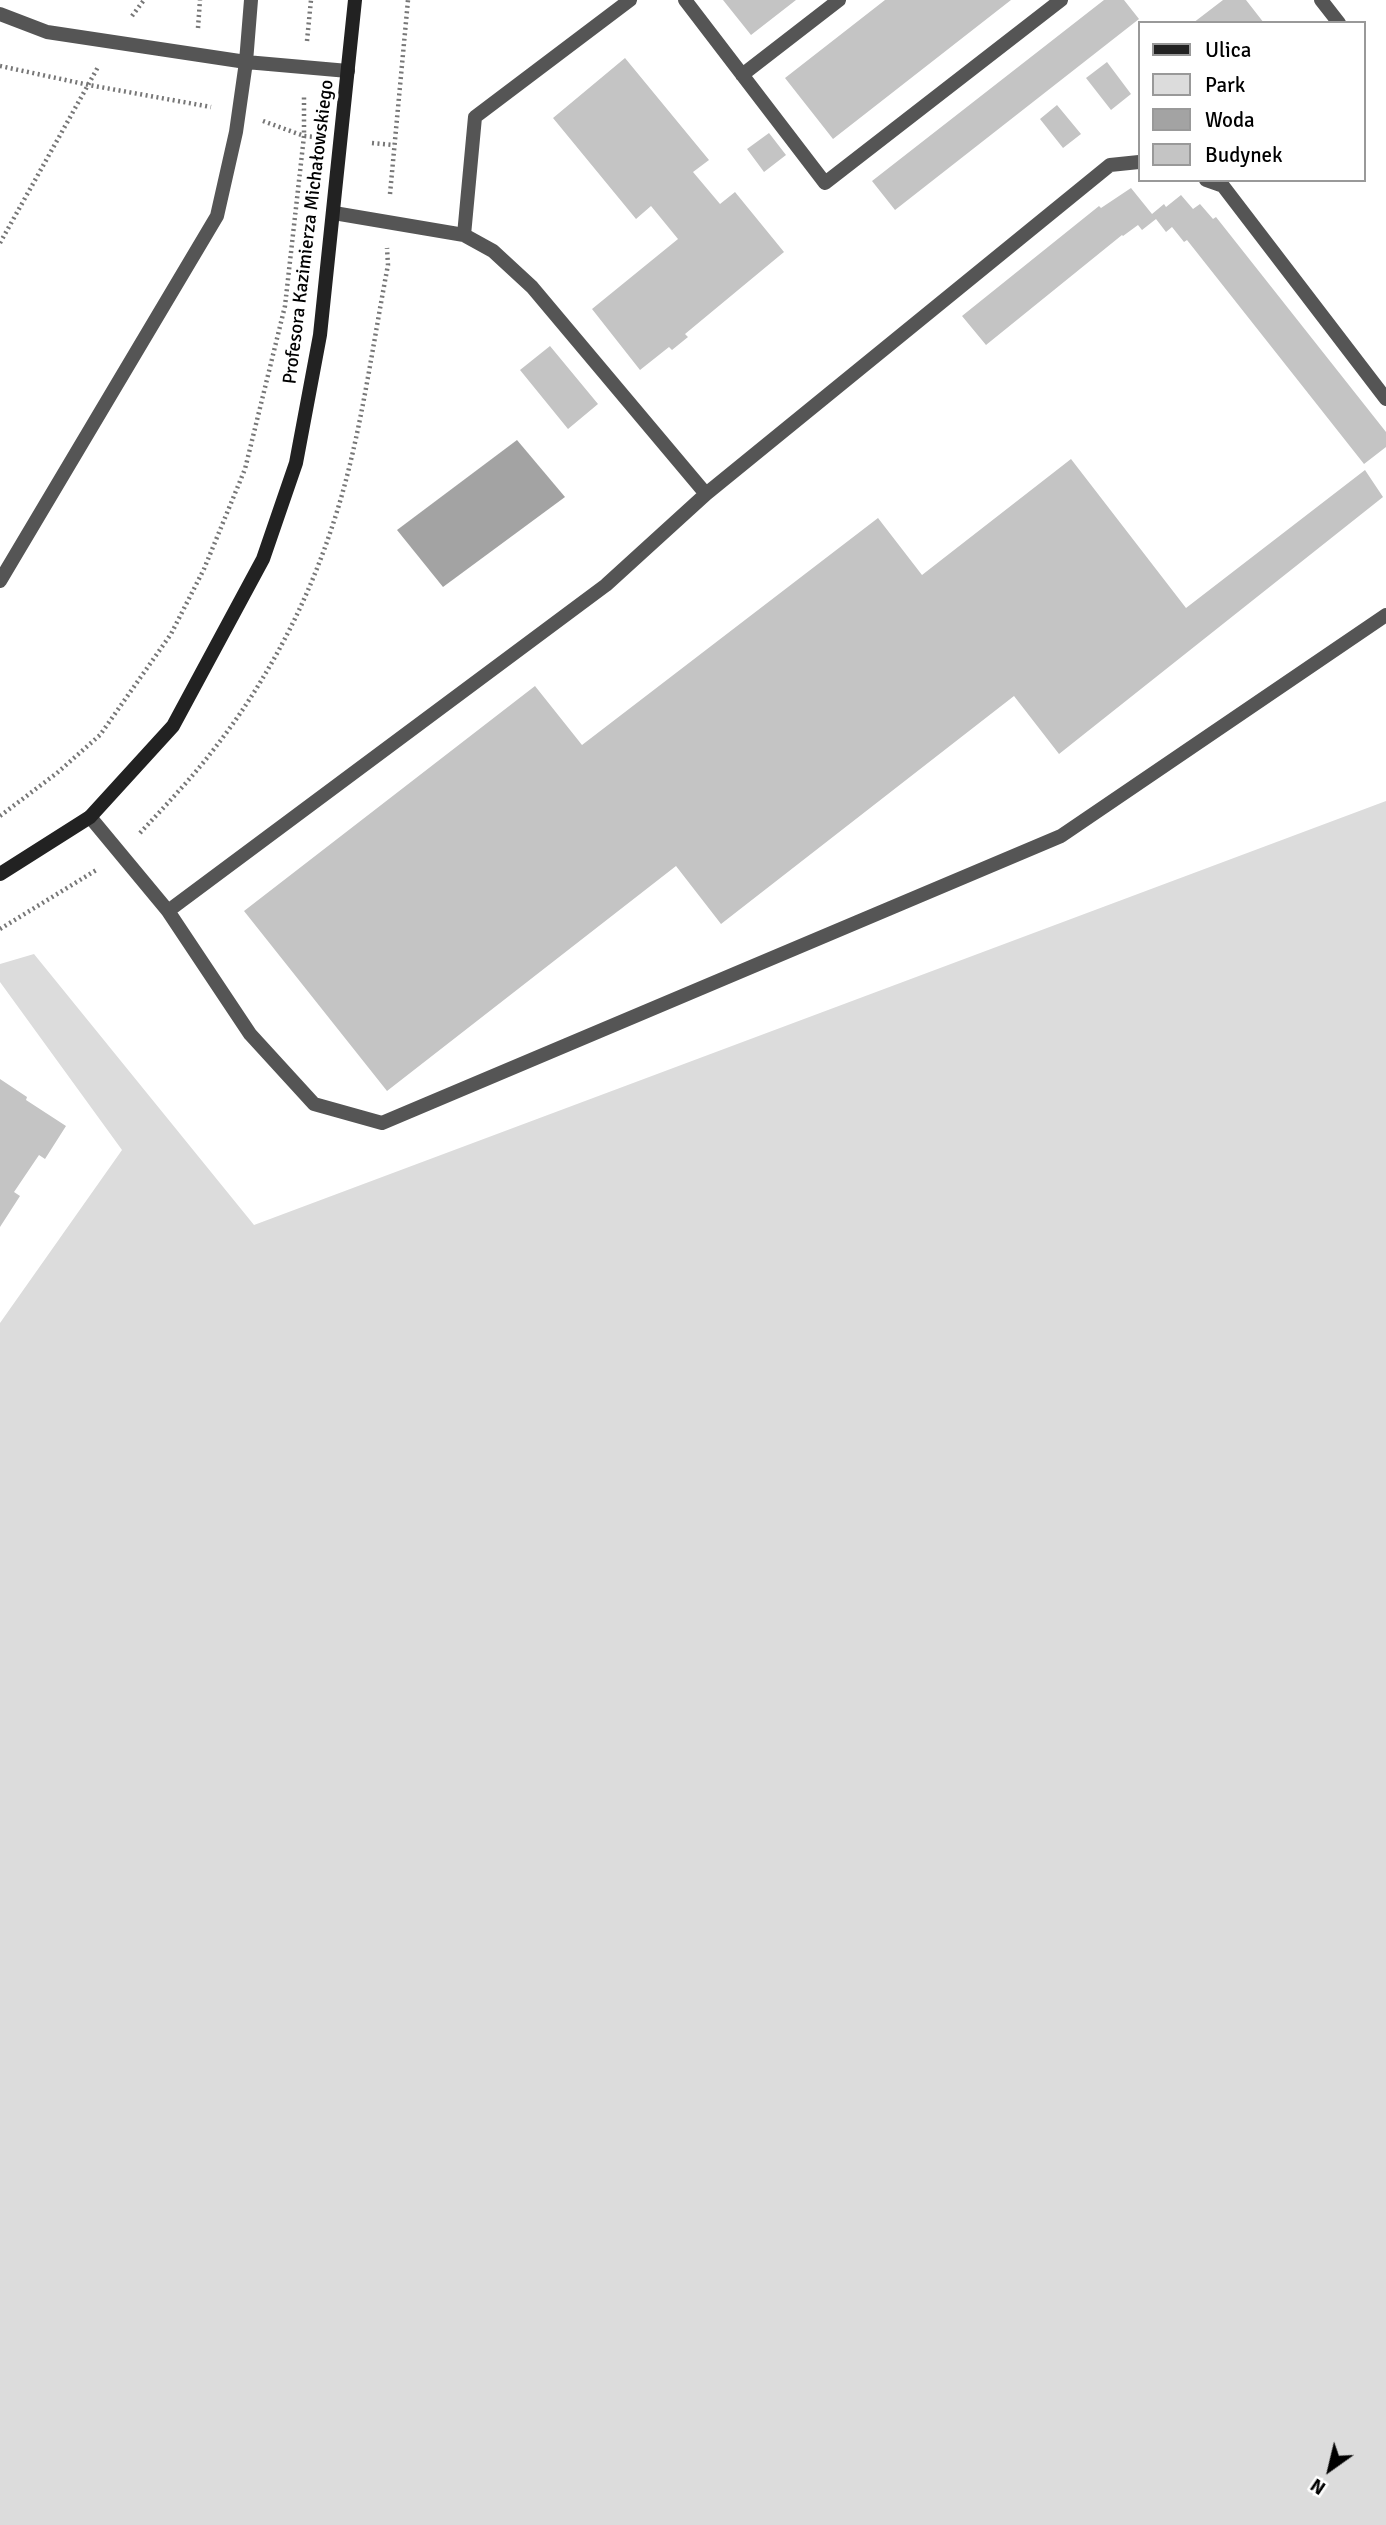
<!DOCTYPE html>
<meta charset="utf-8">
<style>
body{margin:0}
#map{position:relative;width:1386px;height:2525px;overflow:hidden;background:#fff;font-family:Signika,sans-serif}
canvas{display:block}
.legend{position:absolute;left:1138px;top:21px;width:228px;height:161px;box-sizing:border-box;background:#fff;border:2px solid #999;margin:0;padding:9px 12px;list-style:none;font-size:21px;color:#000}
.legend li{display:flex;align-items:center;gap:14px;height:35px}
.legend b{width:35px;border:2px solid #999}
.north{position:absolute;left:1295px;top:2434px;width:70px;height:70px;-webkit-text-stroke:5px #fff;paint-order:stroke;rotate:214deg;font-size:19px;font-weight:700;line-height:28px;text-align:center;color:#000}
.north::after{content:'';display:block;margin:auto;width:24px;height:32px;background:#000;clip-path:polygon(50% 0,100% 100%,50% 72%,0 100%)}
</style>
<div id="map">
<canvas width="1386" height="2525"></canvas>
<ul class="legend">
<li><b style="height:9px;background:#222"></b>Ulica</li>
<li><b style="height:19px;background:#dcdcdc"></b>Park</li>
<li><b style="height:19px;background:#a3a3a3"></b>Woda</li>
<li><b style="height:19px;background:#c4c4c4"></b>Budynek</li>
</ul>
<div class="north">N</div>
</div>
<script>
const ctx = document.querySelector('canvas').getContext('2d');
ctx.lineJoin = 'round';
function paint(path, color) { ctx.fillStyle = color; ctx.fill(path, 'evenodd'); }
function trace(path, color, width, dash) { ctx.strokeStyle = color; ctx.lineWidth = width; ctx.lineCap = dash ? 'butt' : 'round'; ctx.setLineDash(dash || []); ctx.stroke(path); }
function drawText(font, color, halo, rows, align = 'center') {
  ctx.font = font + ' Signika,sans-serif'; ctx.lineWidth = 7; ctx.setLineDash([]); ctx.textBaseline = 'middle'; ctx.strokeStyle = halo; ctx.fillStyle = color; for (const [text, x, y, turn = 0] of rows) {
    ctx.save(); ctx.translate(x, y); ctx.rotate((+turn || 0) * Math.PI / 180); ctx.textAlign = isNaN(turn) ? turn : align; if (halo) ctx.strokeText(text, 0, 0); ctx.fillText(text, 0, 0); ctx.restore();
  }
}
paint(new Path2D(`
 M1386 801V2525H0V1323L122 1150 0 982V964L34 954 254 1225Z`), '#dcdcdc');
paint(new Path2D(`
 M517 440 565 497 443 587 397 530Z`), '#a3a3a3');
paint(new Path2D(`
 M723 0H796L751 35Z
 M885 0H1011L833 139 785 78Z
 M1104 0H1124L1139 19 895 210 872 181Z
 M1223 0H1246L1264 23H1193Z
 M625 58 709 160 693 172 720 204 735 192 784 252 685 334 688 337 672 350 669 347 640 370 592 309 678 239 651 206 636 219 553 118Z
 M1107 62 1131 94 1111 110 1086 78Z
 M1057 105 1081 134 1063 148 1040 119Z
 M769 133 786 155 764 172 747 149Z
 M1131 188 1152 214 1164 204 1166 207 1181 195 1193 209 1200 204 1213 219 1216 217 1386 432V447L1364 464 1187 240 1184 242 1172 227 1166 232 1156 219 1142 230 1138 225 1123 236 1122 235 986 345 962 316 1099 206 1101 208Z
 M550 346 598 404 568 429 520 370Z
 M1071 459 1186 608 1365 470 1383 497 1059 754 1014 696 721 924 676 866 387 1091 244 911 535 686 582 745 878 518 922 575Z
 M0 1079 27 1097 26 1100 66 1126 45 1159 39 1155 14 1192 20 1196 0 1227Z`), '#c4c4c4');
trace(new Path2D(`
 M132 16 144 0
 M198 28 200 0
 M307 41 311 0
 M0 66 89 85 211 107
 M263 121 304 136 315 137
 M372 143 394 145
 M390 194 408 0
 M0 243 98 67
 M0 816 57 773 100 735 171 634 204 569 245 469 285 306 304 136V95
 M140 833C165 806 191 779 214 749 265 684 305 608 331 530 360 445 371 353 388 265L387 248
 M0 929 98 869`), '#777', 4.5, [2, 3.5]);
trace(new Path2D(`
 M685 0 825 183 1061 0
 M1321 0 1339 23
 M742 75 839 0
 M1206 180 1223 186 1386 399
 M464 235 475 117 630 0
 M706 494 1110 165 1139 162
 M90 817 168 911 606 585 706 494 532 287 493 251 464 235 334 213
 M168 911 250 1034 314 1104 382 1123 1061 836 1386 615`), '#555', 14);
trace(new Path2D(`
 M0 14 47 32 246 62 348 71
 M0 581 217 216 236 132 246 62 251 0`), '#555', 14);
trace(new Path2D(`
 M0 874 90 817 173 726 263 559 296 463 320 335 355 0`), '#222', 14);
drawText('19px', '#000', '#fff', [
 ["Profesora Kazimierza Michałowskiego",309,232,-83]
]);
</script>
